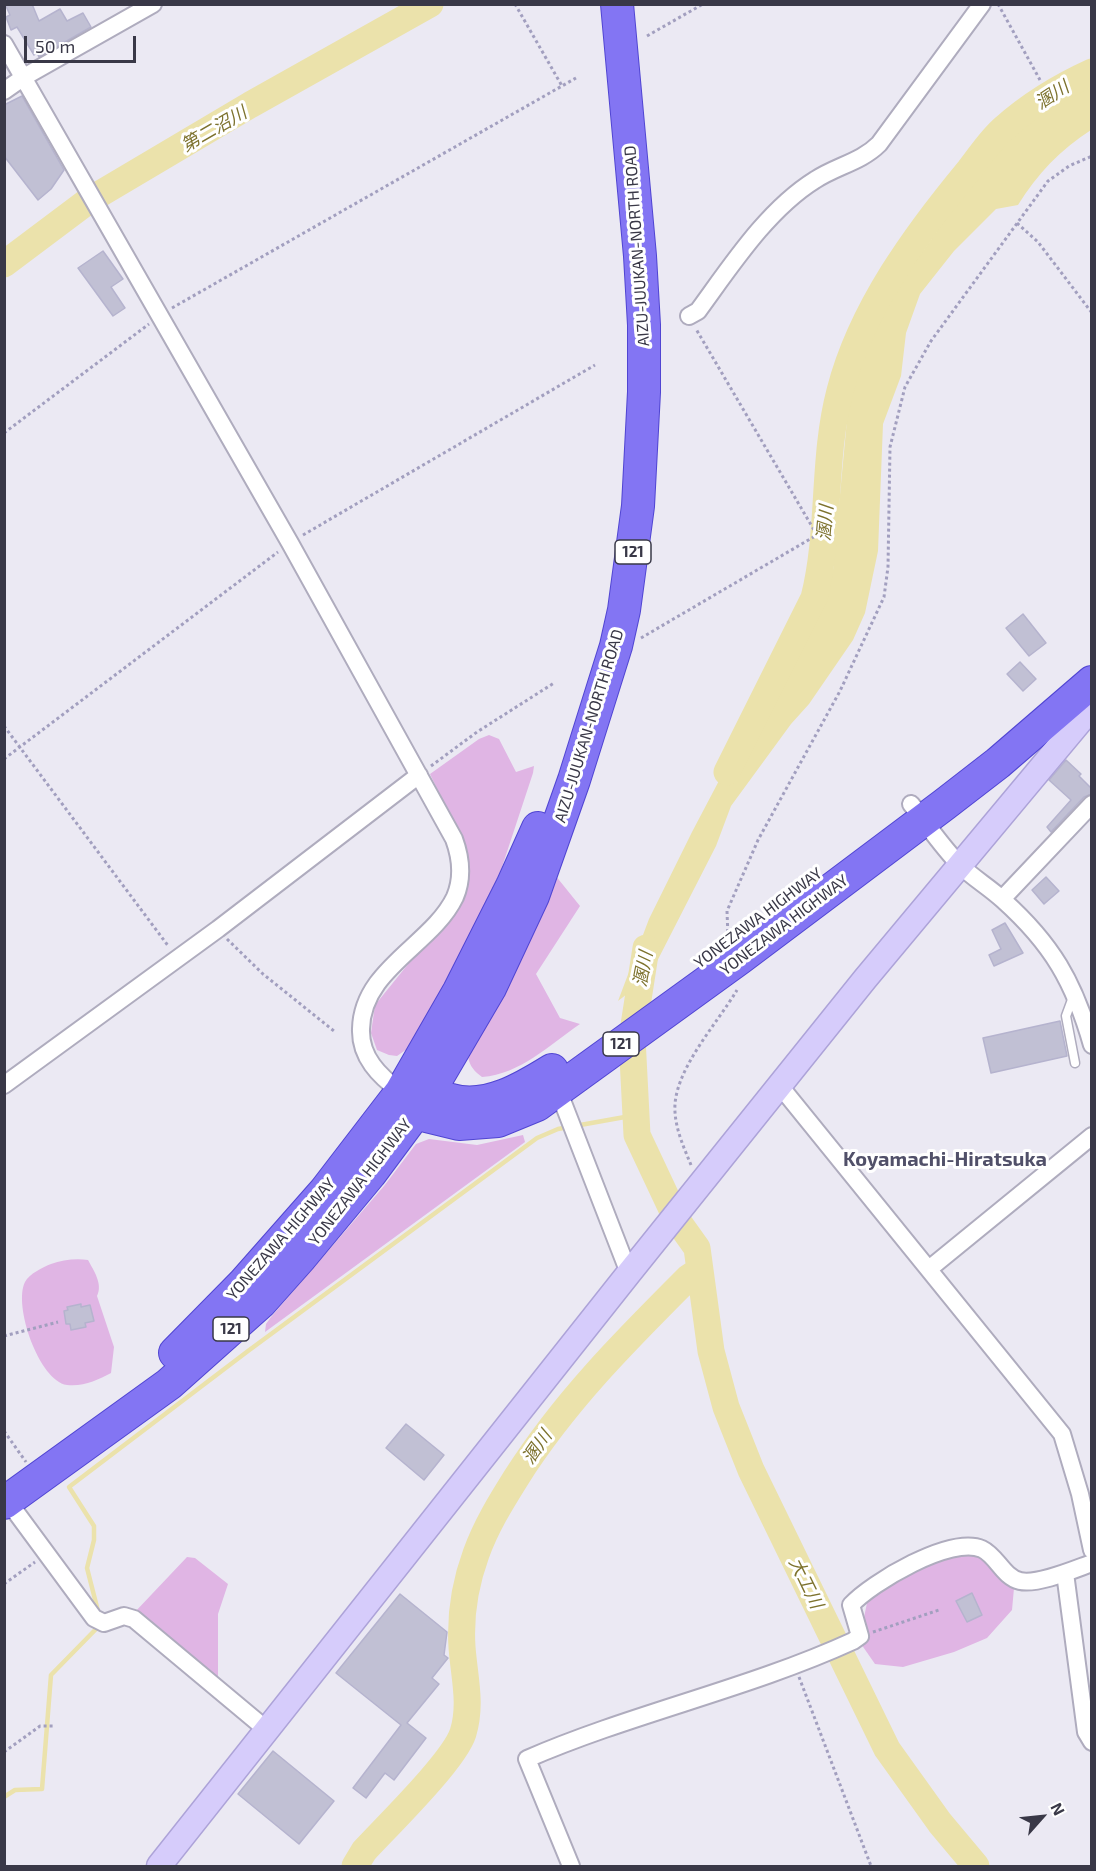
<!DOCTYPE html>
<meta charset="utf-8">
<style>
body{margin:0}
#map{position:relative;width:1096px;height:1871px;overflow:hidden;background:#ebe9f3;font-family:"Exo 2",sans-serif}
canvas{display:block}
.frame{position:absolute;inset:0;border:6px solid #393847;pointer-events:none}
.north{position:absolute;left:1012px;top:1787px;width:60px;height:60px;-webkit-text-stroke:4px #fff;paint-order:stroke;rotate:63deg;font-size:16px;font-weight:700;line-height:24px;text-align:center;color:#393847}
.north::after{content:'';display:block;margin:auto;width:21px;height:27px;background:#393847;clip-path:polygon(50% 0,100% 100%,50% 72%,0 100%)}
.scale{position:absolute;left:24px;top:36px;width:112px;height:27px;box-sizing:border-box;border:3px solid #393847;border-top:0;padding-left:8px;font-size:18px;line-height:21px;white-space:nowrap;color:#393847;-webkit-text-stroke:4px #fff;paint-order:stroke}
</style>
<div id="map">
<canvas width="1096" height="1871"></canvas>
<div class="frame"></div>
<div class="north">N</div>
<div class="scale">50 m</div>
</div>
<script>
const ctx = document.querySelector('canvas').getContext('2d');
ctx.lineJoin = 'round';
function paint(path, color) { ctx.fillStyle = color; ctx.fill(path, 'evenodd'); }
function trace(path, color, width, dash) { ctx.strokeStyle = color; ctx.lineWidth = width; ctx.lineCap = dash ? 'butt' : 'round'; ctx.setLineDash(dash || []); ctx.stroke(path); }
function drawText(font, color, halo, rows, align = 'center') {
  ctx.font = font + ' "Exo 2","Noto Sans JP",sans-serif'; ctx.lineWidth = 6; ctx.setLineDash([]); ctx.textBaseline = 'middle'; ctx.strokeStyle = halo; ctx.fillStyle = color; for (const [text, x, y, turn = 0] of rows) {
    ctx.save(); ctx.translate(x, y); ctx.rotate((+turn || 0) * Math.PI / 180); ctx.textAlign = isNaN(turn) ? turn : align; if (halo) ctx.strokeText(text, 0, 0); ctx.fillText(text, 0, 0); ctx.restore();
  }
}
paint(new Path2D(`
 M489 735 499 739 516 772 534 766 533 773 501 870 458 964 410 1047 397 1056 389 1055 377 1050 371 1033 375 1005 460 900 450 816 430 774 479 739Z
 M555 875 580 906 536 974 560 1018 580 1024C549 1045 521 1074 482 1077 470 1068 468 1062 467 1047Z
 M523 1135 525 1142 265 1332 266 1324 271 1317 384 1186 416 1144 429 1139 477 1145Z
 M88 1260C94 1271 103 1284 97 1296L114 1347 111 1373C98 1380 83 1387 67 1385 39 1381 13 1305 25 1282 29 1274 43 1267 51 1264 62 1260 76 1258 88 1260Z
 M961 1548 996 1559 1014 1588 1012 1610 987 1638 954 1652 903 1667 875 1664 859 1641 867 1603 894 1568Z
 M187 1557 195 1558 228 1584 218 1614V1684L134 1613Z`), '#e0b5e4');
paint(new Path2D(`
 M1091 87V130C1061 149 1037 174 1018 205L996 209 954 251 920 294 906 333 901 376 883 424 878 551 865 613 853 640 809 704 791 724 731 806 716 846 649 977 618 1001 649 919 692 832 732 756 773 699 820 607 833 570 849 398 856 366 876 321 892 294 997 148 1049 104Z`), '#ebe2ab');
trace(new Path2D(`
 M99 1615 87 1568 94 1540V1526L69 1487 248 1351 537 1138 558 1129 636 1115
 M4 1797 15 1790 42 1789 51 1675 97 1628 98 1624`), '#ebe2ab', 4.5);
trace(new Path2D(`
 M4 264 88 201 250 105 430 4
 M727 772 814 598C831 531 822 459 840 391 861 309 916 234 969 170 980 156 991 139 1004 128 1031 104 1059 87 1092 72
 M646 948 632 1038 637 1135 677 1220 697 1248 711 1351 726 1407 751 1470 887 1749 940 1823 976 1866
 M355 1866 364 1851C387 1826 454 1761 463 1733 472 1704 464 1676 462 1647 460 1615 465 1584 476 1554 486 1526 501 1502 516 1478 564 1402 625 1341 688 1278L700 1270`), '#ebe2ab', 27);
const building = new Path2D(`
 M5 4H32L39 21 60 9 67 21 83 13 91 27 39 57 37 53 34 55 17 27 11 30 6 17 10 15Z
 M22 96 64 170 51 189 38 200 4 156V105Z
 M103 251 123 279 111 287 125 308 113 316 78 268Z
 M1023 614 1046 643 1029 656 1006 628Z
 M1020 662 1036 679 1023 691 1007 674Z
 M1066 760 1081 774 1079 776 1092 789V794L1084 797 1051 832 1047 827 1071 800 1049 780Z
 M1046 877 1059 891 1044 904 1032 890Z
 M1005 923 1023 953 994 966 989 955 1001 949 992 930Z
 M1060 1021 1067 1056 991 1073 983 1038Z
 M81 1304V1307L90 1305 94 1321 85 1323 86 1327 71 1330 70 1324H66L64 1311 68 1310 67 1307Z
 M406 1424 444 1455 424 1480 386 1448Z
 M972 1593 982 1615 967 1622 956 1601Z
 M400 1594 447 1632 444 1655 448 1658 432 1678 439 1684 407 1723 426 1738 394 1780 385 1773 366 1798 353 1788 401 1725 336 1673Z
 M273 1751 334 1801 299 1844 238 1794Z`);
paint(building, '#c1c0d4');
trace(building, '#b5b3ce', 1.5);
const lane = new Path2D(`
 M1073 997 1066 1016 1075 1063`);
const street = new Path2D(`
 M4 44 290 543 454 839C461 858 463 878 455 897 432 945 362 969 361 1029 360 1057 379 1076 401 1092
 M4 91 24 77 153 4
 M689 316 698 311C731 266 767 210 815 180 836 166 861 162 879 144L982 4
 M911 804C927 824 942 847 960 865 973 878 989 887 1003 900 1052 944 1074 982 1092 1045
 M1002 899 1092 804
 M4 1085 218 929 419 775
 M780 1086 1062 1434 1080 1494 1092 1550
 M558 1090 629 1273
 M929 1269 1092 1136
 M4 1496 94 1618 104 1623 124 1616 134 1619 267 1730
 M1065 1573 1086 1732 1092 1742
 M571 1866 527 1759C633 1713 748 1689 853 1641L860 1636 851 1605C871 1583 951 1535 982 1549 997 1556 1003 1577 1020 1581 1038 1585 1075 1569 1092 1563`);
const secondary = new Path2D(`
 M159 1866 629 1273 865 979 1092 707`);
const highway = new Path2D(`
 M411 1091C432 1090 432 1094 451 1100 487 1110 523 1088 552 1070
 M405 1097 422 1115 459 1124 498 1121 537 1105 740 958 945 804 998 763 1092 682
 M175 1353 243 1284 325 1191 401 1092 459 991 512 886 538 828
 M4 1503 169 1384 261 1302 301 1257 370 1174 422 1104 490 988 533 896 574 780 616 646 624 610 638 506 644 392V325L640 256 617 4`);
trace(lane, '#afacbe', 11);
trace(street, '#afacbe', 20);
trace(secondary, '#ada3d8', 27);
trace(highway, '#5045d2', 34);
trace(new Path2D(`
 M515 4 562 86
 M998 4 1040 80
 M647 36 703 4
 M1017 223 1038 242 1092 313
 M172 308 576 78
 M4 433 149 324
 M303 535 595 365
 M641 638 817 535 696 329
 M4 726 169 947
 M4 759 278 552
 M431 766 477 732 554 683
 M728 938 727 911 758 840 840 691 884 597 888 567 890 447 905 387 931 341 1048 181 1069 166 1092 156
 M227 939 263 974 334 1031
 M691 1165C684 1148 676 1130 675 1112 672 1072 717 1024 737 990
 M4 1336 58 1322
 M4 1431 26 1462
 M4 1584 35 1562
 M873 1632 939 1610
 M799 1677 871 1866
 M4 1752 40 1726H54`), '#a29fbf', 3, [3, 3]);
trace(lane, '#fff', 8);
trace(street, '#fff', 16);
trace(secondary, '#d6ccfb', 24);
trace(highway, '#8375f3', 32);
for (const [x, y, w] of [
 [633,552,36],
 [621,1044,36],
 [231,1329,36]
]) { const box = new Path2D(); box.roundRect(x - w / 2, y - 12, w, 24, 4.5); ctx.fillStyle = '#fff'; ctx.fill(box); trace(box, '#393847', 1.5); }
drawText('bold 15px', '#393847', null, [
 ["121",633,552],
 ["121",621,1044],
 ["121",231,1329]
]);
drawText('16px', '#393847', '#fff', [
 ["AIZU-JUUKAN-NORTH ROAD",637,246,-94],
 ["AIZU-JUUKAN-NORTH ROAD",589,726,-73],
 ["YONEZAWA HIGHWAY",758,918,-37],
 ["YONEZAWA HIGHWAY",784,925,-37],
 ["YONEZAWA HIGHWAY",360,1182,-52],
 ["YONEZAWA HIGHWAY",281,1239,-49]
]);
drawText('italic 18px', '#7d722d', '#fff', [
 ["溷川",1052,95,-33],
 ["第二沼川",214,129,-30],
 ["溷川",825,523,-85],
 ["溷川",643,969,-79],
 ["溷川",537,1447,-55],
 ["大工川",806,1583,64]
]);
drawText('bold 20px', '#515069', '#fff', [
 ["Koyamachi-Hiratsuka",945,1159]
]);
</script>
